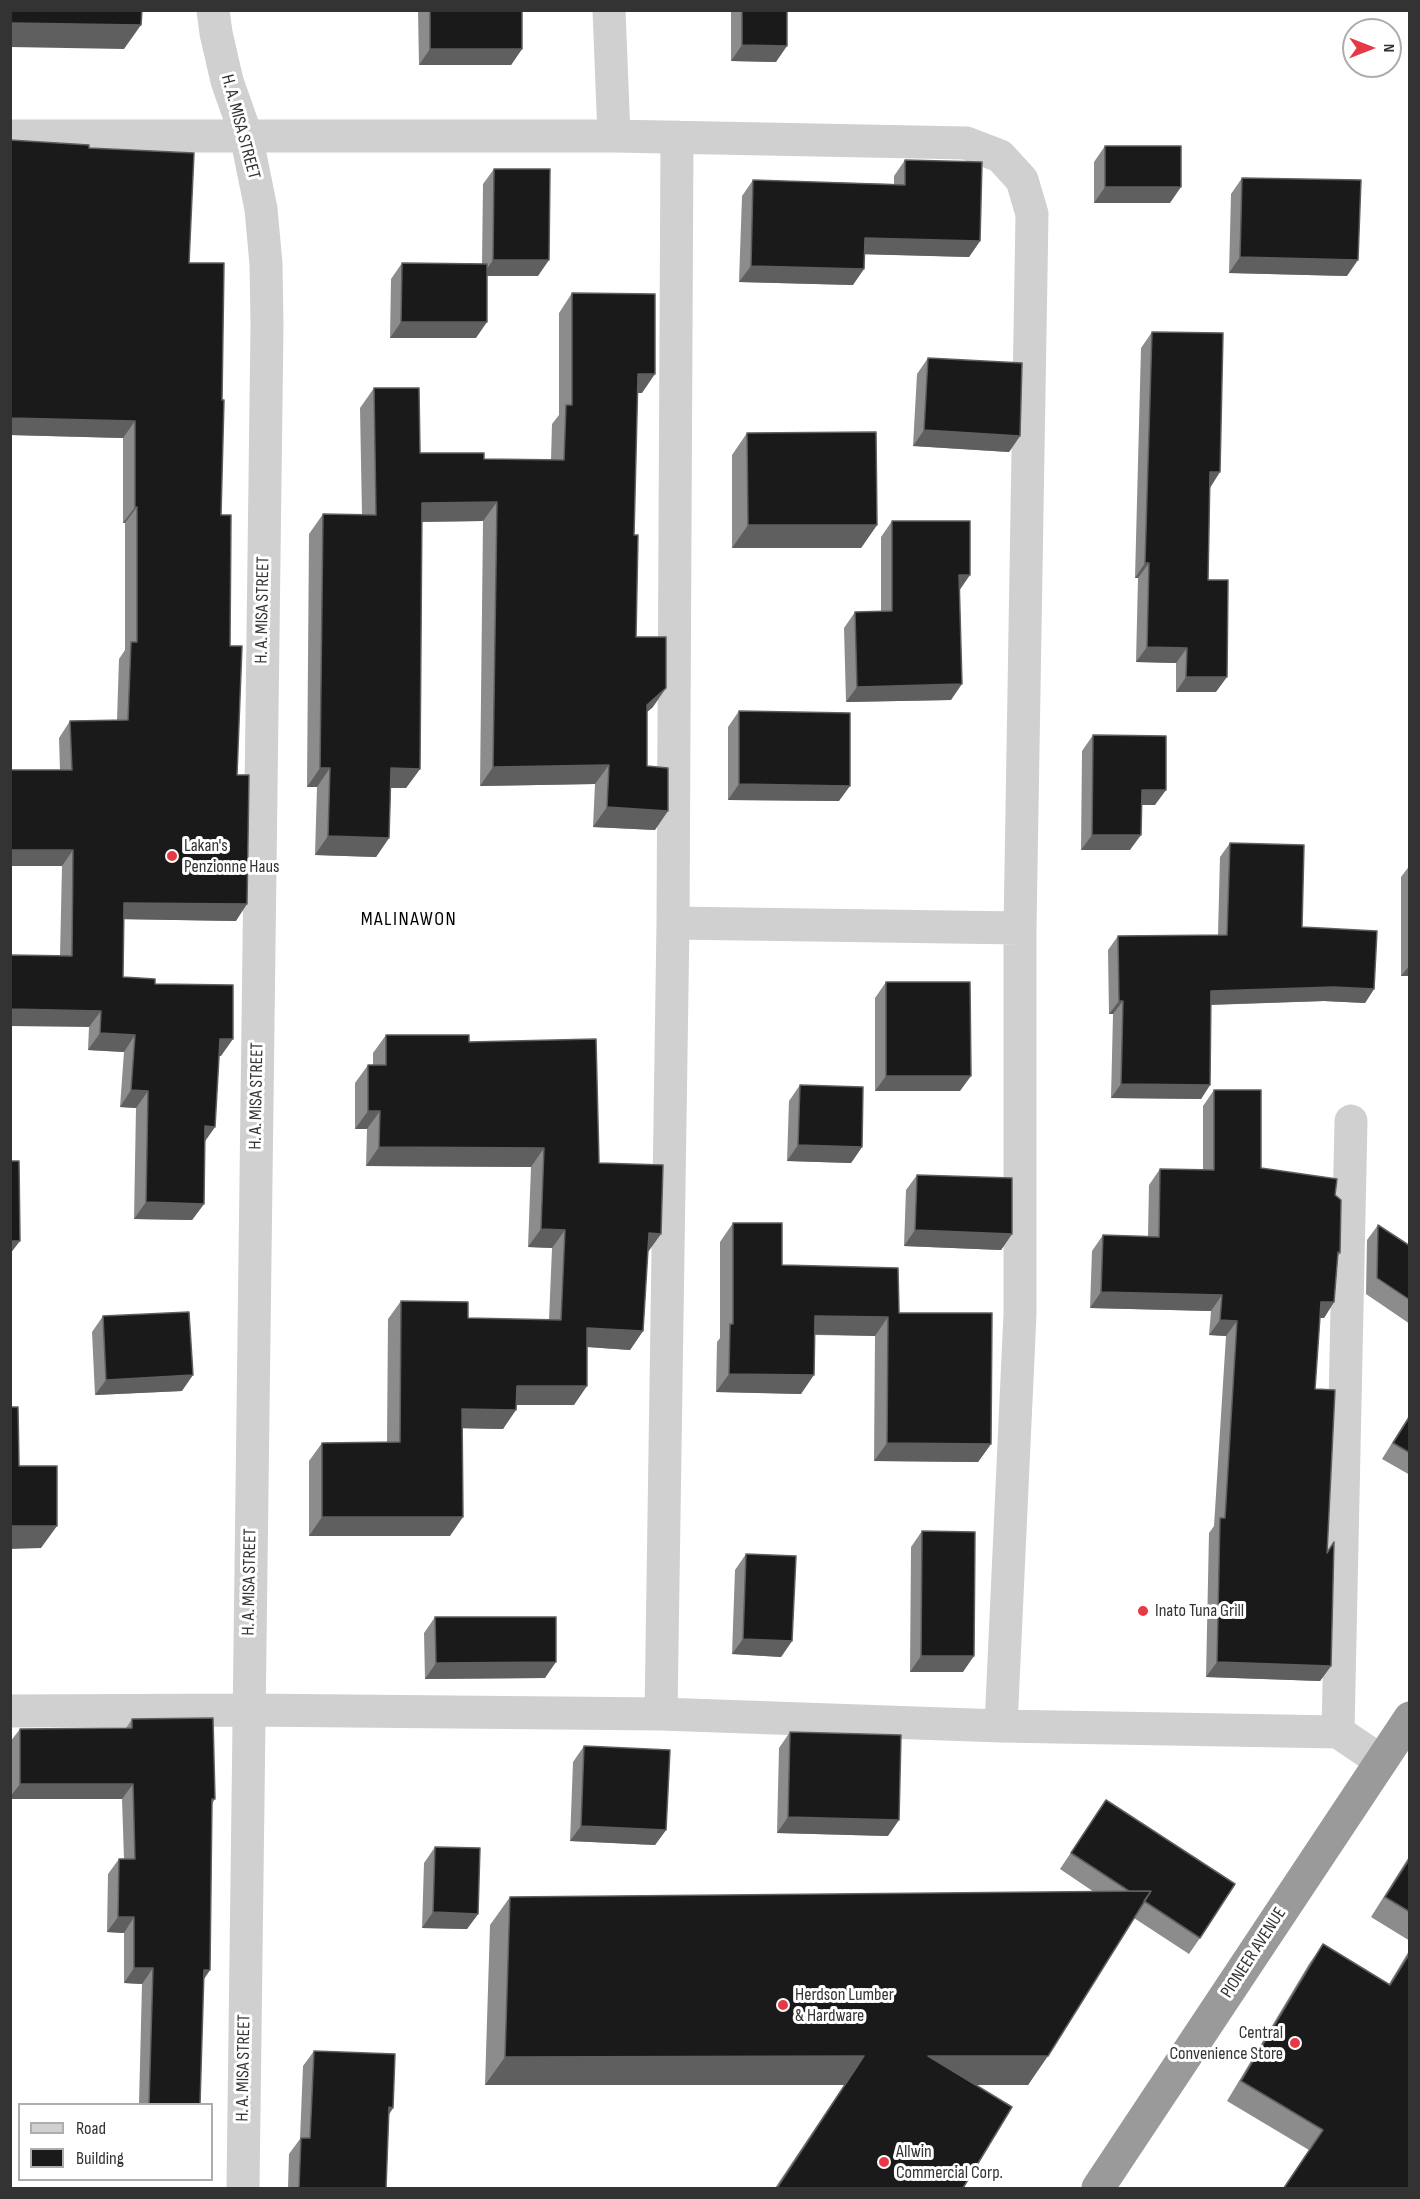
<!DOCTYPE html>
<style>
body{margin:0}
#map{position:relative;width:1420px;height:2199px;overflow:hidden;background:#fff;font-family:"Sofia Sans Condensed",sans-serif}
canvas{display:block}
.frame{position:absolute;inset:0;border:12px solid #333;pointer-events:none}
.legend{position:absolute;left:18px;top:2103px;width:195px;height:78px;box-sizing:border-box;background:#fff;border:2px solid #adadad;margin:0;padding:8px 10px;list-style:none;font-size:18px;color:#333}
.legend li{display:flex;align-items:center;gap:12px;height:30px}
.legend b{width:30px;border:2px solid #adadad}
.north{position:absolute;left:1342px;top:18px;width:60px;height:60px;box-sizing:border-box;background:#fff;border:2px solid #adadad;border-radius:50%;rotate:90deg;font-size:16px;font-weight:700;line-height:24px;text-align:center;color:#333}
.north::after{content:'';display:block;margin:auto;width:21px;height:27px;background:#e63946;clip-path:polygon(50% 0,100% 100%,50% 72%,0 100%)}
</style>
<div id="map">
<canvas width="1420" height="2199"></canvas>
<div class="frame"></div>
<ul class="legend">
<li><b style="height:8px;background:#d0d0d0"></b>Road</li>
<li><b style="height:16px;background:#1a1a1a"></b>Building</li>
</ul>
<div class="north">N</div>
</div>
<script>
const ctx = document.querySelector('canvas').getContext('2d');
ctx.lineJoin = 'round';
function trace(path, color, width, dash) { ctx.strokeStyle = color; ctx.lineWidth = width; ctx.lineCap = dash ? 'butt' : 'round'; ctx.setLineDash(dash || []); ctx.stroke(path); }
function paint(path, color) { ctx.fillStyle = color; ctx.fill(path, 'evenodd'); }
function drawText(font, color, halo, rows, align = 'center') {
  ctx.font = font + ' "Sofia Sans Condensed",sans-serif'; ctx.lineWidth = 6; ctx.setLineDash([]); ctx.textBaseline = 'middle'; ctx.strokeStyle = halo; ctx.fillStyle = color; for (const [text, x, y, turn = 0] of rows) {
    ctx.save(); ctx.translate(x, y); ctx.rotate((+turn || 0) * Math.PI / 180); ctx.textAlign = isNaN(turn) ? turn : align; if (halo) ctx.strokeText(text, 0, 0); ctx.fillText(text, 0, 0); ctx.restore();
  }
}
trace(new Path2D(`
 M213 10 216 33 227 81 246 135 261 209 266 264 267 325 243 2188
 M609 10 614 136
 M10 136H614L966 143 1000 156 1022 180 1032 214 1020 928V1314L1001 1726
 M673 923 1020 928
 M10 1711 248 1710 661 1714 1001 1726 1338 1732 1381 1761
 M661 1714 673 923 677 137
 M1338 1732 1351 1121`), '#d0d0d0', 33);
trace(new Path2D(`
 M1098 2188 1410 1718`), '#9a9a9a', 33);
paint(new Path2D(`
 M418 10H522V49L511 65H419Z
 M731 10H787L776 62 731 61Z
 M10 140 89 148 189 263 222 400 221 515 237 775 236 921 123 919V977L155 984 221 1056H219L215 1127 205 1141 204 1204 192 1220 134 1219 136 1108 120 1107 124 1052 88 1050 89 1027 60 956 62 866H10L60 770 59 738 70 721 117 720 119 659 125 650V523H123V438L10 435Z
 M1105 146 1170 203H1094V162Z
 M905 160 980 241 969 257 864 254 853 285 739 282 742 196 753 180 894 184V176Z
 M494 169 538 276H487L476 338H390L391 279 402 263 482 264 483 184Z
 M1242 178 1347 276 1229 273 1231 194Z
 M572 293 642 393H637L634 535 636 637 653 707 647 712V766L655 830 593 827 595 784 480 786 483 521 422 522 420 769 406 788H391L389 838 376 857 315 855 317 787H307L309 534 323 514 362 515 360 408 374 388 420 453 484 459 551 460 552 424 559 415V313Z
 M1152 332 1210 488 1208 580 1216 692H1176V663L1136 662 1138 578H1135L1141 348Z
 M928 358 1020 436 1009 452 913 446 917 374Z
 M747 433 877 525 861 548H732V455Z
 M892 521 960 590 951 700 846 702 844 628 855 612H881V537Z
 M739 711 839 801 728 800V727Z
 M1093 735 1155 805H1141L1130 850H1081L1082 751Z
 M1230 843 1302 927 1374 989 1365 1003 1324 1001 1211 1005 1210 1085 1201 1099 1111 1098 1113 1014H1109L1108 950 1118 936 1218 935 1220 857Z
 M1410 865V976H1401V877Z
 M886 982 960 1091H875V998Z
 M386 1035 469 1042 599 1163 648 1252 643 1331 630 1350 587 1347 574 1405H516L503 1429 462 1428 450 1536H309V1461L322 1443 387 1442 388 1319 401 1301 468 1318 549 1320 552 1248 528 1247 531 1167 366 1166 367 1129H355V1083L368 1065H373V1053Z
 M800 1085 862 1147 851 1163 787 1161 789 1101Z
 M1214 1090 1261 1168 1335 1195 1340 1253 1338 1256 1334 1302 1324 1318H1320L1315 1389 1327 1551 1334 1542 1331 1666 1320 1681 1206 1677 1209 1533 1214 1526 1226 1336 1209 1335 1211 1311 1090 1308 1092 1251 1103 1235 1148 1236 1149 1185 1160 1169 1203 1170V1106Z
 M917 1175 1012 1234 1001 1250 904 1246 906 1190Z
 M733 1223 782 1265 899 1313 991 1444 978 1462 874 1461 875 1336 815 1335 801 1394 716 1392 717 1342 720 1338V1242Z
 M1378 1225 1410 1246V1324L1366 1294 1367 1240Z
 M103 1316 182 1391 95 1395 92 1332Z
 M1410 1414V1475L1382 1459Z
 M922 1531 963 1672H910L911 1547Z
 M746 1554 792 1641 781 1657 732 1654 735 1570Z
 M435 1617 545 1678 425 1679 424 1633Z
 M132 1719 215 1799 212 1804 210 1970 203 1980 200 2104H139L142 1984 124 1983V1933L107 1932 108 1874 119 1859H124L122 1799H10V1742L20 1729 126 1728Z
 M790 1732 888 1836 777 1833 779 1748Z
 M584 1746 666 1830 655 1845 570 1841 573 1762Z
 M1106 1800 1200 1938 1189 1954 1134 1918 1028 2085H976L963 2188H775L844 2085H485L490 1925 510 1897 1094 1892 1060 1869Z
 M435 1847 478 1914 467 1929 422 1928 424 1863Z
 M1410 1855V1941L1371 1917Z
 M1323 1944 1389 1984 1410 1949V2188H1283L1309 2150 1227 2101 1309 1964Z
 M314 2051 393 2108 389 2115 386 2188H288L289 2154 300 2139 303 2066Z`), '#8c8c8c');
paint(new Path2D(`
 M11 23 141 25 124 49 10 47V24Z
 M742 45 787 46 776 62 731 61Z
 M430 49H522L511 65H419Z
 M1105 187H1181L1170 203H1094Z
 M865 238 980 241 969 257 854 254Z
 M1240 257 1358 260 1347 276 1229 273Z
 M493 260H549L538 276H482Z
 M751 266 864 269 853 285 739 282Z
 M401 322H487L476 338H390Z
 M638 374H655L642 393H624Z
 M10 418 135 421 123 438 10 435Z
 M924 430 1020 436 1009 452 913 446Z
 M1210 472H1220L1210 488Z
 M497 502 483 521 409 522 422 503Z
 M135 507H137L125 523H123Z
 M748 525H877L861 548H732Z
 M1145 563H1149L1138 578H1135Z
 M959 575H970L959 591Z
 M1147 647 1187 648 1176 663 1136 662Z
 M1186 677H1227L1216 692H1176Z
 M962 684 951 700 846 702 857 687Z
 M666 688 653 707 633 724 647 705Z
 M609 765 595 784 480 786 493 767Z
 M320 768H330L317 787H307Z
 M391 768 420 769 406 788H378Z
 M739 784 850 786 839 801 728 800Z
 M1142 790H1166L1155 805H1131Z
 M607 807 668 811 655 830 593 827Z
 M1092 835H1141L1130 850H1081Z
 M328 836 389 838 376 857 315 855Z
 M10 850H73L62 866H10Z
 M124 903 247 904 236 921 112 919Z
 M1410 965V976H1401Z
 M1334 987 1374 989 1365 1003 1324 1001 1202 1005 1211 991Z
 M1119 1001H1123L1113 1014H1109Z
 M10 1009 101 1011 89 1027 10 1026Z
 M100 1033 135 1035 124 1052 88 1050Z
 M220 1039H233L221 1056 209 1055Z
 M886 1076H971L960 1091H875Z
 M1121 1084 1210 1085 1201 1099 1111 1098Z
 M131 1090 148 1091 136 1108 120 1107Z
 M368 1111H380L367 1129H355Z
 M205 1126 215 1127 203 1144Z
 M798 1145 862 1147 851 1163 787 1161Z
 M379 1147 544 1148 531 1167 366 1166Z
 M146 1202 204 1204 192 1220 134 1219Z
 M541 1229 565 1230 552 1248 528 1247Z
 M915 1230 1012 1234 1001 1250 904 1246Z
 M649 1233 661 1234 648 1252H636Z
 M10 1241H20L10 1254Z
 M1101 1292 1222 1295 1211 1311 1090 1308Z
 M1321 1302H1334L1324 1318 1310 1317Z
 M815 1316 888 1317 875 1336 802 1334Z
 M1220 1320 1237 1321 1226 1336 1209 1335Z
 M587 1328 643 1331 630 1350 574 1346Z
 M729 1374 814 1375 801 1394 716 1392Z
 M193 1375 182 1391 95 1395 106 1380Z
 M517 1386H587L574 1405H504Z
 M462 1409 516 1410 503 1429 449 1428Z
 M887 1443 991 1444 978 1462 874 1461Z
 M322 1517H463L450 1536H309Z
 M10 1526H57L41 1548 10 1549Z
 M743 1639 792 1641 781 1657 732 1654Z
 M921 1656H974L963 1672H910Z
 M556 1662 545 1678 425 1679 436 1663Z
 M1217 1662 1331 1666 1320 1681 1206 1677Z
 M20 1784H133L122 1799H10V1797Z
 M788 1817 899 1820 888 1836 777 1833Z
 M581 1826 666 1830 655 1845 570 1841Z
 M433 1912 478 1914 467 1929 422 1928Z
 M118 1917H134L124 1933 107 1932Z
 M134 1968H153L142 1984 124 1983Z
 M204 1970H210L200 1985Z
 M864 2056 844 2085H485L505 2057Z
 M928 2056H1048L1028 2085H908Z
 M389 2107 393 2108 382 2123Z`), '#5f5f5f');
const building = new Path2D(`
 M10 10H142L141 25 11 23V28H10Z
 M430 10H522V49H430Z
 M742 10H787V46L742 45Z
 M10 140 89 145V148L194 153 189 263H224L222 400H224L221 515H231L230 646H242L237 775H249L247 904 124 903 123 977 155 979V984L233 985V1039H220L215 1127 205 1126 204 1204 146 1202 148 1091 131 1090 135 1035 100 1033 101 1011 10 1009V955L72 956 73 850H10V770H72L70 721 128 720 131 642H137V507H135V421L10 418Z
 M1105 146H1181V187H1105Z
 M905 160 982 162 980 241 865 238 864 269 751 266 753 180 905 185Z
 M494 169H550L549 260H493Z
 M1242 178 1361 180 1358 260 1240 257Z
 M402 263 487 264V322H401Z
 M572 293 655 294V374H638L634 535H638L636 637H666V688L647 705V766L668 768V811L607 807 609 765 493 767 497 502 422 503 420 769 391 768 389 838 328 836 330 768H320L323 514 376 515 374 388H419L420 453H484V459L564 460 566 405H572Z
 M1152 332 1223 333 1220 472H1210L1208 580H1228L1227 677H1186L1187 648 1147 647 1149 563H1145Z
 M928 358 1022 363 1020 436 924 430Z
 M876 432 877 525H748L747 433Z
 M892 521H970V575H959L962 684 857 687 855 612 892 611Z
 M739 711 850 713V786L739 784Z
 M1093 735 1166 736V790H1142L1141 835H1092Z
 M1230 843 1304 845 1302 927 1377 931 1374 989 1334 987 1211 991 1210 1085 1121 1084 1123 1001H1119L1118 936 1227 935Z
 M886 982H970L971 1076H886Z
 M386 1035H469V1042L596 1039 599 1163 663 1165 661 1234 649 1233 643 1331 587 1328V1386H517L516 1410 462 1409 463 1517H322V1443L400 1442 401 1301 468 1302V1318L561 1320 565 1230 541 1229 544 1148 379 1147 380 1111H368V1065H386Z
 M800 1085 863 1087 862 1147 798 1145Z
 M1214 1090H1261V1168L1337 1179 1335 1195 1341 1200 1340 1253 1338 1252 1334 1302H1321L1315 1389 1335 1390 1327 1553 1334 1542 1331 1666 1217 1662 1220 1518H1225L1237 1321 1220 1320 1222 1295 1101 1292 1103 1235 1159 1237 1160 1169 1214 1170Z
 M10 1161H19L20 1241H10Z
 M917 1175 1012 1178V1234L915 1230Z
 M733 1223H782V1265L898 1268 899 1313H992L991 1444 887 1443 888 1317 815 1316 814 1375 729 1374 730 1324H733Z
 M1378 1225 1410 1246V1300L1377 1278Z
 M189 1312 193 1375 106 1380 103 1316Z
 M10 1407H18L19 1466H57V1526H10Z
 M1410 1416V1453L1393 1443Z
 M922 1531 975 1532 974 1656H921Z
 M746 1554 796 1556 792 1641 743 1639Z
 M435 1617H556V1662L436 1663Z
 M213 1718 215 1799H212L210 1970H204L200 2104H149L153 1968H134V1917H118L119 1859H135L133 1784H20V1729L132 1728V1719Z
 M790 1732 901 1735 899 1820 788 1817Z
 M584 1746 670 1750 666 1830 581 1826Z
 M1106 1800 1235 1884 1200 1938 1144 1901 1151 1891H1129L1071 1853Z
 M435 1847 480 1848 478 1914 433 1912Z
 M1410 1858V1912L1385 1897Z
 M1151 1891 1048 2056H928L1012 2107 963 2188H777L864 2056 505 2057 510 1897Z
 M1323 1944 1390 1985 1410 1953V2188H1284L1323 2130 1241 2081Z
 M314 2051 395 2054 393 2108 389 2107 386 2188H299L301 2138H310Z`);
paint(building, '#1a1a1a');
trace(building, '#5f5f5f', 1.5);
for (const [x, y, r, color] of [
 [172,856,6,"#e63946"],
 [1143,1611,6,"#e63946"],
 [783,2005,6,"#e63946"],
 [1295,2043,6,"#e63946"],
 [884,2162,6,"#e63946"]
]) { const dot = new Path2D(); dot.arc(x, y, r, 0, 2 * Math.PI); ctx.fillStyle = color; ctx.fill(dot); trace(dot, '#fff', 2); }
drawText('18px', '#333', '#fff', [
 ["H. A. MISA STREET",240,127,75],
 ["H. A. MISA STREET",263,610,-89],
 ["H. A. MISA STREET",257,1096,-89],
 ["H. A. MISA STREET",250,1582,-89],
 ["PIONEER AVENUE",1254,1953,-57],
 ["H. A. MISA STREET",244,2068,-89]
]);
drawText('18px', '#333', '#fff', [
 ["Lakan's",184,846],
 ["Penzionne Haus",184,867],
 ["Inato Tuna Grill",1155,1611],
 ["Herdson Lumber",795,1995],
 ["& Hardware",795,2016],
 ["Central",1283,2033,"right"],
 ["Convenience Store",1283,2054,"right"],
 ["Allwin",896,2152],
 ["Commercial Corp.",896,2173]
], 'left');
ctx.letterSpacing = '1.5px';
drawText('20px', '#000', '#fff', [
 ["MALINAWON",409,920]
]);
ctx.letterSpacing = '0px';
</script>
